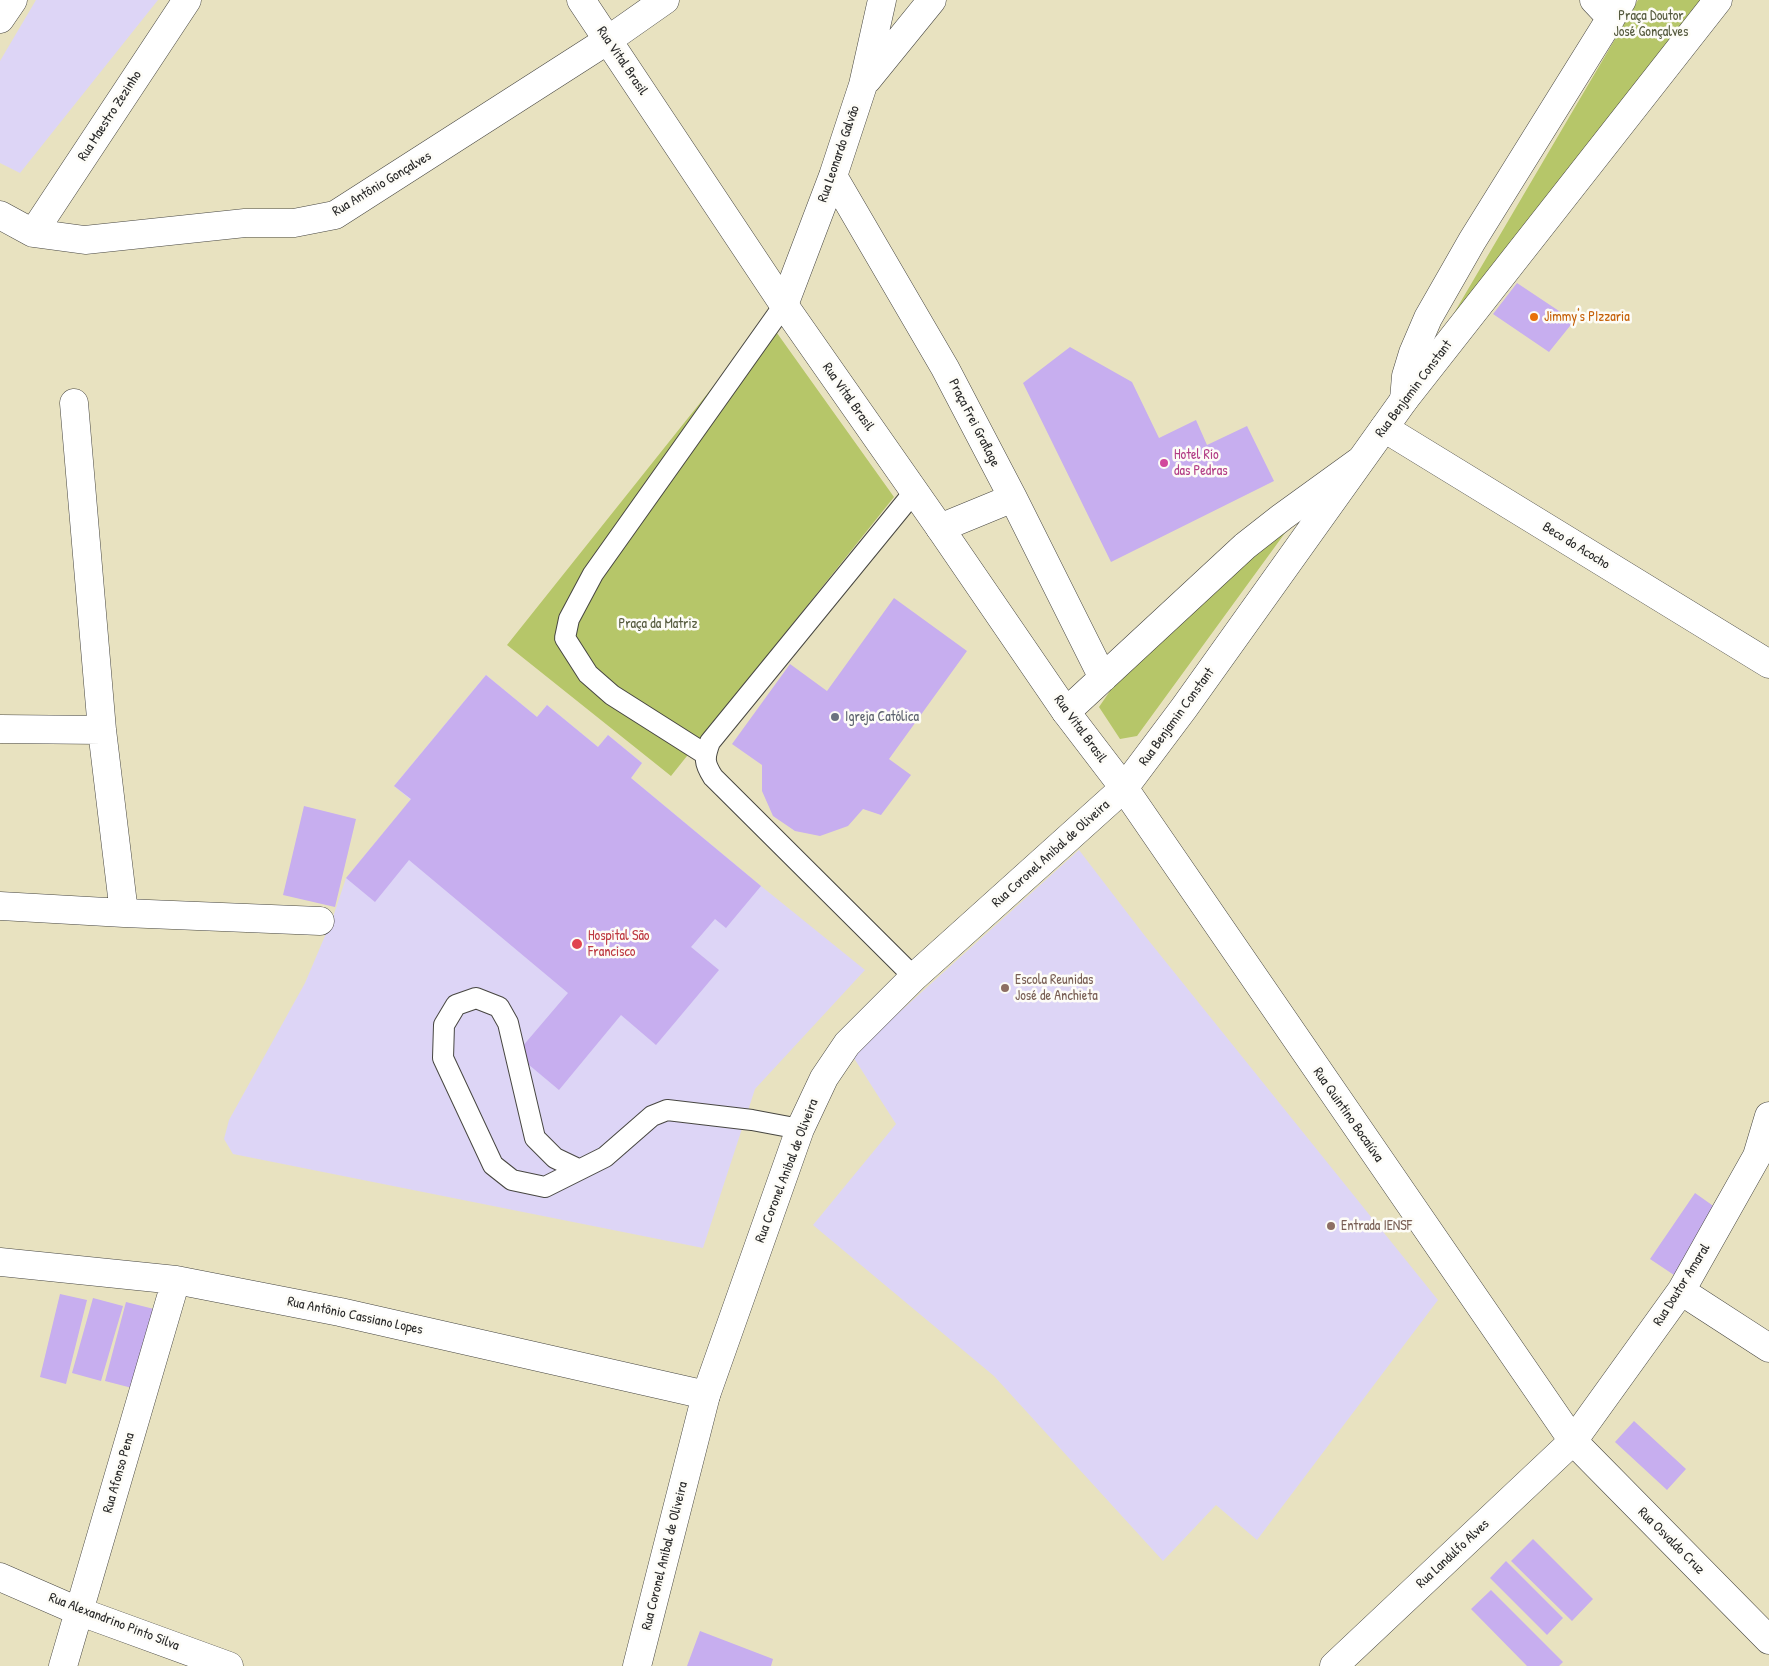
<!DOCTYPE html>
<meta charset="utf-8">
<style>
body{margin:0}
canvas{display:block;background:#e8e2c0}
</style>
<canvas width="1769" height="1666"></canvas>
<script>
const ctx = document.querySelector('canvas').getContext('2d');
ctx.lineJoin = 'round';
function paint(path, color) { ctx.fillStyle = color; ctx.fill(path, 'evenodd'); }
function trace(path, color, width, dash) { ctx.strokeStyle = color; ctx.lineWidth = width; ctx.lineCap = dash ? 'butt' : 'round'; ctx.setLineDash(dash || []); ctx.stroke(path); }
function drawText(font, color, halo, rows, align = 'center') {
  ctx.font = font + ' "Patrick Hand",sans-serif'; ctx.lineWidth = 5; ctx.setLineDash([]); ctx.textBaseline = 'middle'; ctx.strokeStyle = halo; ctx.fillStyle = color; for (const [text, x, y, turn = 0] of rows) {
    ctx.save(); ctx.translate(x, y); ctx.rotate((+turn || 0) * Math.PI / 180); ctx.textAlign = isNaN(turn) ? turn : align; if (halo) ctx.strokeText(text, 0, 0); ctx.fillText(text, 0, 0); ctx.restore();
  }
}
paint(new Path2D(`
 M36 0H158L20 173 0 163V61Z
 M486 675 537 717 547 705 598 747 608 735 642 763 631 778 761 886 865 970 755 1089 703 1248 233 1154 224 1139 229 1120 305 983 333 917 346 878 411 800 394 786Z
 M1079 850 1145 936 1438 1300 1257 1540 1216 1505 1163 1561 994 1376 813 1225 896 1124 852 1055Z`), '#ddd5f6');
paint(new Path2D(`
 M1638 0H1701L1447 325Z
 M767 319 894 497 671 776 507 645Z
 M1301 511 1137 736 1120 739 1099 707 1132 659Z`), '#b6c669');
paint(new Path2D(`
 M1517 283 1574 321 1549 352 1493 314Z
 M1070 347 1132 382 1159 438 1196 420 1207 445 1247 426 1274 481 1111 562 1023 383Z
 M894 598 967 651 889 759 911 775 881 815 863 809 848 826 820 836 795 831 773 816 762 791V765L732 744 790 664 827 691Z
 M486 675 537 717 547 705 598 747 608 735 642 763 631 778 761 886 726 928 715 919 691 947 719 970 656 1045 621 1015 559 1090 516 1054 568 993 409 860 375 902 346 878 411 799 394 786Z
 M304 806 356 819 335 907 283 895Z
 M1695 1193 1719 1210 1674 1275 1650 1259Z
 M60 1294 87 1300 66 1384 40 1377Z
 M93 1298 123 1306 101 1381 72 1373Z
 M126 1302 154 1309 132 1388 105 1381Z
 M1634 1421 1686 1469 1667 1490 1615 1442Z
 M1533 1539 1593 1599 1572 1621 1511 1561Z
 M1506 1561 1563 1618 1547 1635 1490 1578Z
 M1491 1590 1563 1662 1559 1666H1527L1471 1609Z
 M700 1631 773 1659 771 1666H687Z`), '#c7aeef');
const lane = new Path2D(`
 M914 492 710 742C704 758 704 763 713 777L914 977
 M705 754 612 695 588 674 565 638 569 619 593 574 784 305
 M578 1169 555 1158 535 1138 508 1023 499 1007 476 998 456 1005 444 1025 443 1058 493 1165 512 1180 545 1187 605 1157 652 1116 667 1110 752 1120 800 1129`);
const street = new Path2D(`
 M1594 0 1611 18
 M867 80 932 0
 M833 176 945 368 1013 498 1103 678
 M0 215 33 233 85 240 245 223H294L335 215 608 40 665 0
 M33 233 187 0
 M784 305 833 176 863 85 882 0
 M1404 400 1406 376 1413 353 1428 318 1472 241 1622 0
 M74 403 102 730 124 913
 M1384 428 1769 664
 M940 528 1013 498
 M1066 712 1245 546 1282 517 1358 462
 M0 729 102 730
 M0 906 124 913 320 921
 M0 1262 176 1280 340 1312 706 1395
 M1681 1291 1769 1348
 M0 1577 78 1611 229 1666
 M63 1666 176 1280
 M1334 1666 1573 1441 1681 1291 1757 1156 1769 1116`);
const secondary = new Path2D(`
 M581 0 784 305 940 528 1066 712 1124 788 1573 1441 1769 1640
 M637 1666 706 1395 800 1129 824 1078 847 1044 914 977 1124 788 1184 708 1404 400 1718 0`);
const primary = new Path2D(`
 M0 19 13 0`);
trace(lane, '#474641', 22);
trace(street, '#474641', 29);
trace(secondary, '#474641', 29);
trace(primary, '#474641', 29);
trace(lane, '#fff', 20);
trace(street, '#fff', 28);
trace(secondary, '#fff', 28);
trace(primary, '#fff', 28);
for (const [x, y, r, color] of [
 [1534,317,5,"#e8710a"],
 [1164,463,5,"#d1479c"],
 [835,717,5,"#6b7280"],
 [577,944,6,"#e0444e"],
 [1005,988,5,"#8d6e63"],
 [1331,1226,5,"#8d6e63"]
]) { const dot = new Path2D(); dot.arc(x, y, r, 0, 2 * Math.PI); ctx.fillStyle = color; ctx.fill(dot); trace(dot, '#fdfcf7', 2); }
drawText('14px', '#555a3e', '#fdfcf7', [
 ["Praça Doutor",1651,16],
 ["José Gonçalves",1651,32],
 ["Praça da Matriz",658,624]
]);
drawText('14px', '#2b2b2b', '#fdfcf7', [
 ["Rua Vital Brasil",622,61,56],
 ["Rua Maestro Zezinho",110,116,-57],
 ["Rua Leonardo Galvão",839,154,-71],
 ["Rua Antônio Gonçalves",382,184,-31],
 ["Rua Benjamin Constant",1414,389,-53],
 ["Rua Vital Brasil",848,397,55],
 ["Praça Frei Graflage",974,423,63],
 ["Beco do Acocho",1576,546,32],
 ["Rua Benjamin Constant",1177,717,-54],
 ["Rua Vital Brasil",1080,729,54],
 ["Rua Coronel Anibal de Oliveira",1051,854,-42],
 ["Rua Quintino Bocaiúva",1348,1115,55],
 ["Rua Coronel Anibal de Oliveira",787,1171,-69],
 ["Rua Doutor Amaral",1682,1285,-58],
 ["Rua Antônio Cassiano Lopes",355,1316,12],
 ["Rua Afonso Pena",119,1473,-74],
 ["Rua Osvaldo Cruz",1671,1541,45],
 ["Rua Landulfo Alves",1453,1554,-43],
 ["Rua Coronel Anibal de Oliveira",665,1556,-76],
 ["Rua Alexandrino Pinto Silva",114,1622,21]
]);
drawText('14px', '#c56008', '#fdfcf7', [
 ["Jimmy's PIzzaria",1544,317]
], 'left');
drawText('14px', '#b23c85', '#fdfcf7', [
 ["Hotel Rio",1174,455],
 ["das Pedras",1174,471]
], 'left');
drawText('14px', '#5b616d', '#fdfcf7', [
 ["Igreja Católica",845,717]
], 'left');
drawText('14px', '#be3a42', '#fdfcf7', [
 ["Hospital São",588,936],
 ["Francisco",588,952]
], 'left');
drawText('14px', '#785e54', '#fdfcf7', [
 ["Escola Reunidas",1015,980],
 ["José de Anchieta",1015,996],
 ["Entrada IENSF",1341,1226]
], 'left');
</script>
